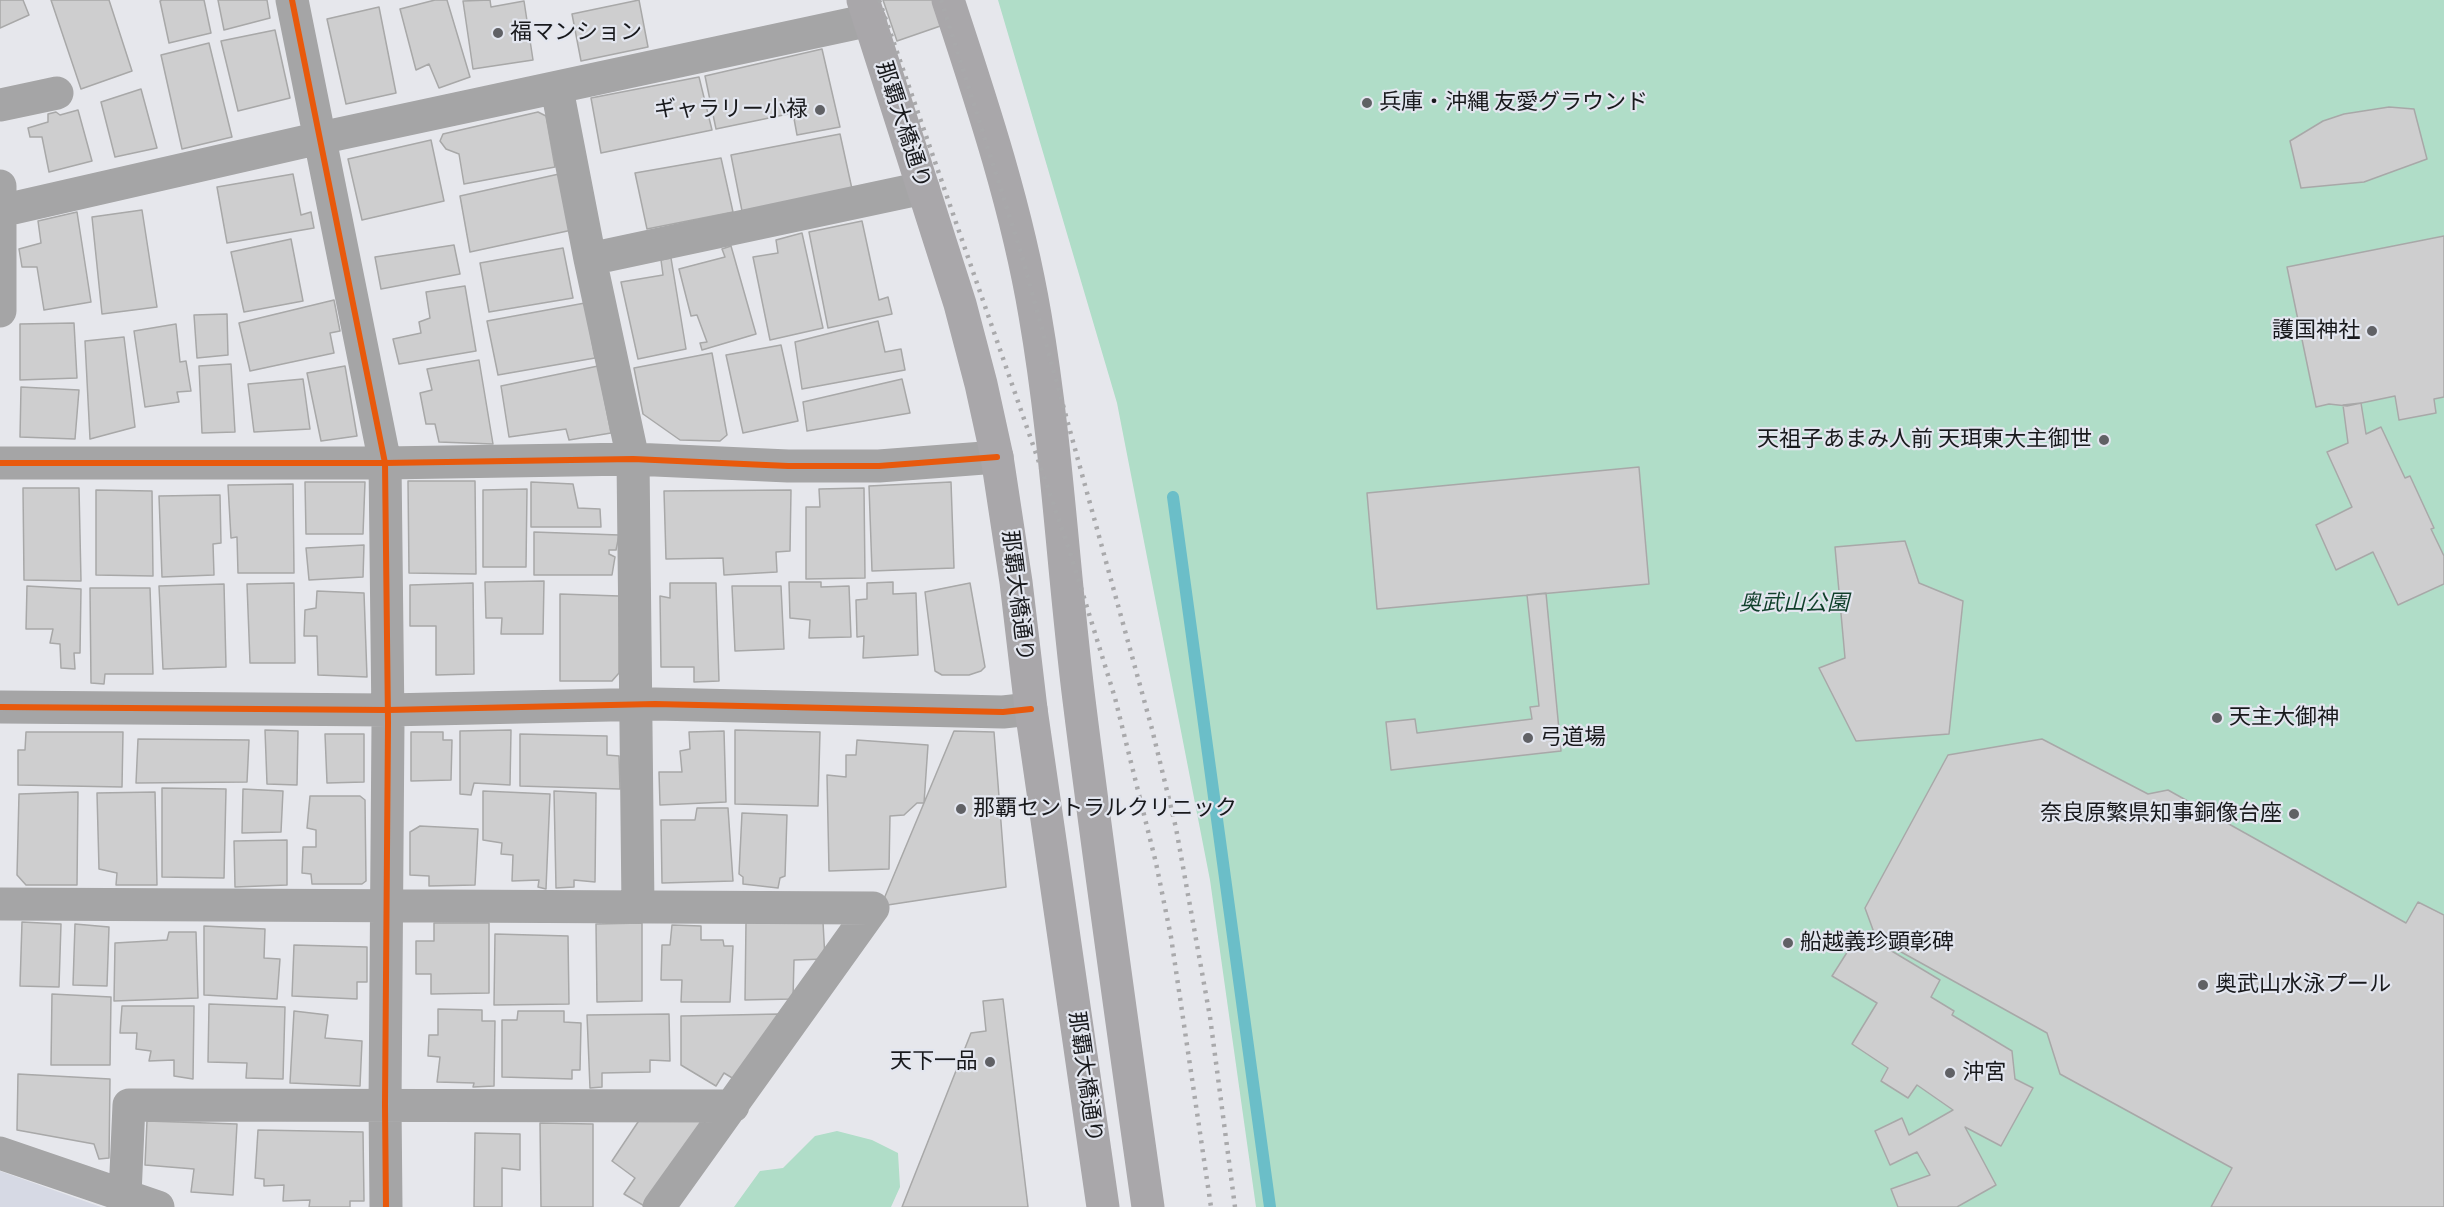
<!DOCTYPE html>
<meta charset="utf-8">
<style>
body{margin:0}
canvas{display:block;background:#e6e7ec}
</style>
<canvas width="2444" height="1207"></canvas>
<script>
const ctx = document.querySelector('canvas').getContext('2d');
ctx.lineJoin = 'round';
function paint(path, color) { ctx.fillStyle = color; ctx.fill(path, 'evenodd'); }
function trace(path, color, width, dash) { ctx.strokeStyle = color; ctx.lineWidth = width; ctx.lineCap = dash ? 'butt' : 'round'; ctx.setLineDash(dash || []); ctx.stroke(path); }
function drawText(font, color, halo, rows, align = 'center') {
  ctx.font = font + ' "Zilla Slab","Noto Sans JP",serif'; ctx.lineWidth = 4.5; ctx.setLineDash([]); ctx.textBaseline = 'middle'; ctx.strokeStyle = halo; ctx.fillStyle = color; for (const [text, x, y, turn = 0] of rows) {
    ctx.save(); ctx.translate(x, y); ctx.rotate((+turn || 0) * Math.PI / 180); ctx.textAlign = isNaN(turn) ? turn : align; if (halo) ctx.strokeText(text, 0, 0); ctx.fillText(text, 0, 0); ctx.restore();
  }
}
paint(new Path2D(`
 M0 1171 101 1207H0Z`), '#d6d9e4');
paint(new Path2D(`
 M998 0H2444V1207H1256L1210 880 1117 403Z
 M837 1131 872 1140 898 1153 900 1187 891 1207H734L760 1171 783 1168 815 1136Z`), '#b0ddc8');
trace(new Path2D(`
 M1173 497 1270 1207`), '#6bbec8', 12);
const building = new Path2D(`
 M0 0H23L29 15 0 28Z
 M51 0H109L132 71 81 89Z
 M162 0H204L211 33 169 43 160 1Z
 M218 0H267L270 18 224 30Z
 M435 0H447L470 77 439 88 429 64 416 70 400 9Z
 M490 0 491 7 524 1 533 60 473 69 463 1Z
 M639 0 648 47 581 61 572 14Z
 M883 0H944L952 22 897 41Z
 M379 7 396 93 346 104 327 19Z
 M275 30 290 98 238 111 221 41Z
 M209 43 232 137 182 149 161 55Z
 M822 49 840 127 797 135 793 113 716 129 705 76Z
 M699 77 712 130 601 153 591 98Z
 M141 89 157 148 115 157 101 102Z
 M2389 107 2414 109 2427 159 2364 182 2301 188 2290 141 2323 121 2344 114Z
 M78 110 92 161 49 172 42 137H30L28 128 48 122V114L56 112 60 115Z
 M538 112 546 116 555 167 464 184 459 154 446 149 440 141 443 134Z
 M840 134 852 189 742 211 731 155Z
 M431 140 444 201 362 220 348 159Z
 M721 158 733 212 647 229 635 173Z
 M293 174 301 215 311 212 314 228 227 243 217 187Z
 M559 174 572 230 470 252 460 196Z
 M142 210 157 307 102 314 92 217Z
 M77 212 91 302 44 310 37 267H22L19 249 41 243 38 221Z
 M862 221 879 300 888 297 892 314 828 328 809 232Z
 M802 233 823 328 770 340 753 257 778 253 776 240Z
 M2444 236V397L2434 399 2436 413 2399 420 2395 396 2347 406 2329 404 2316 407 2287 267Z
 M291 239 303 301 244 312 231 252Z
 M454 245 460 274 381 289 375 257Z
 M731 246 756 334 702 350 700 343 707 342 697 315 691 316 679 269 725 257 722 249Z
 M563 248 573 298 489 312 480 263Z
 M671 258 686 349 638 359 621 282 663 275 661 260Z
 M465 286 476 351 399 364 393 339 421 333 419 322 430 318 426 292Z
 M334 300 340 331 330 333 334 353 250 371 239 323Z
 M585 303 595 358 498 375 487 321Z
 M227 314 228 355 197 358 194 315Z
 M878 321 885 352 901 349 905 370 802 389 795 342Z
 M74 323 77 378 20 380V324Z
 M176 324 180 362 186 361 191 391 177 392 179 402 145 407 134 331Z
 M124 337 135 427 90 439 85 341Z
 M781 345 798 421 743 433 726 355Z
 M712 353 727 435 720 441 680 440 643 414 634 368Z
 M479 360 493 444 439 442 435 424H426L420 393 432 390 427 369Z
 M231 364 235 432 202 433 199 366Z
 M345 366 357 436 321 441 307 373Z
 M598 366 611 433 569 440 566 429 509 437 501 386Z
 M303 379 310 429 254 432 248 384Z
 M902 379 910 413 807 431 803 402Z
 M21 387 79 390 75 439 20 437Z
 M2361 403 2366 434 2381 427 2405 478 2410 476 2434 528 2431 529 2444 556V584L2398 605 2373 552 2336 570 2316 525 2352 507 2327 452 2348 443 2343 405Z
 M1639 467 1649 584 1377 609 1367 493Z
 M408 481H475L476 574 409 573Z
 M305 482H365L363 534H306Z
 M531 482 573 484 578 508 600 509 601 527H531Z
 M951 482 954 568 872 571 869 486Z
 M293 484 294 573H238L237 537 231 538 228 485Z
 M23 488H79L81 581 24 580Z
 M864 488 865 578 806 579V507H820L819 489Z
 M527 489 526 567H483V490Z
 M96 490 152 491 153 576 96 575Z
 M791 490 790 551 776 552 777 572 724 575 723 558 666 559 664 491Z
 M220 495 221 543 213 544 214 575 162 577 159 496Z
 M534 532 619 535 616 550H609V554L615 557 612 575H534Z
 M1905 541 1919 583 1963 601 1949 734 1856 741 1819 668 1845 658 1835 547Z
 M364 545 363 577 309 580 306 548Z
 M544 581 543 634H501L502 618H486L485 582Z
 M789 582H821V587L849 586 851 637 809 638 810 620 790 618Z
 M893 582V594L916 593 918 655 863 658 864 636 857 637 856 600 867 599V583Z
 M294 583 295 663H250L247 584Z
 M473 583 474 674 436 675V626H410V585Z
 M670 583H716L719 681 694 682V667H661L660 596 670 598Z
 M970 583 985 667 981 671 969 675H942L935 671 925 592Z
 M224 584 226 667 163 669 159 586Z
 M27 586 81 589 80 653H74L75 669 61 668 60 644 50 643 53 629H26Z
 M732 586H781L784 649 735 651Z
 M90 588H150L153 674H105L104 684 91 683Z
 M317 591 364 593 367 677 318 675 317 636H304L305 610 316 608Z
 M1546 593 1561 751 1391 770 1386 722 1415 719 1417 733 1532 719 1530 707 1539 706 1527 595Z
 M560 594 619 596V673L612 681H560Z
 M265 730 298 731 297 785 267 784Z
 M511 730 510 785 474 783 471 795 460 794V731Z
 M735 730 820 732 818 806 735 804Z
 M724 731 726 802 660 805 659 772H682L680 751 690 749 689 732Z
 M954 731 994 732 1006 887 881 906Z
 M26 732H123L122 787 18 785V750H25Z
 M411 732H443V740H452L451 780 411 781Z
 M325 734H364V782L327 783Z
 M520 734 607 736V755L619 756 620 789 520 786Z
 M138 739 249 740 247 782 136 783Z
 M2042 739 2148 794 2168 790 2406 923 2418 902 2444 915V1207H2211L2232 1168 2060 1074 2047 1033 1876 938 1865 908 1948 755Z
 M857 740 928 745 924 803H917L904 815 890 816 889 869 829 871 827 775 846 777V755H856Z
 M162 788 226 789 224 878 162 877Z
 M243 789 283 791 281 832 242 833Z
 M483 791 550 794 546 889 538 887 539 880 512 881 513 855 501 854 502 843 483 840Z
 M554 791 596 793 595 882 574 880V887L556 888Z
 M78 792 77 885H26L17 875 19 794Z
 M155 792 157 885H116L117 873 99 869 97 793Z
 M310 796H360L365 800 366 881 362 884H312L311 874 302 873 303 847H316V830L307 828Z
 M697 808H728L733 881 662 883 661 820H695Z
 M742 813 787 815 785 876 780 878 778 888 743 884V877L739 874Z
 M420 826 478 829 475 885 429 886V876L410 875V832Z
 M287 840V885L235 887 234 841Z
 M22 922 61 924 59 987 20 986Z
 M746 922H823L825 959 794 960 793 999 745 1000Z
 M434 923H489V993L431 994V974H416V941H434Z
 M642 923V1001L597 1002 596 924Z
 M75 924 109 927 107 986 73 985Z
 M672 925 701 926V940H723L724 946H733L730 1002H681L682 980H661L662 945H670Z
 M204 926 265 929 264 958 280 959 277 999 204 995Z
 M169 932H196L198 998 114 1001 115 943 167 940Z
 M1860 932 1940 980 1931 997 1954 1011 1952 1015 2012 1051 2015 1079 2033 1088 2001 1146 1965 1127 1996 1185 1957 1207H1898L1891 1189 1930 1175 1917 1152 1890 1165 1875 1131 1902 1118 1909 1135 1953 1110 1917 1085 1908 1098 1881 1081 1888 1068 1852 1044 1877 1003 1832 976Z
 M495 934 568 936 569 1004 494 1005Z
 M294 945 367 947V982H357V999L292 996Z
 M52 994 111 997 110 1065H51Z
 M1003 999 1028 1207H902L971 1033 986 1031 983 1001Z
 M209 1004 285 1007 283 1079 246 1078 247 1063 208 1062Z
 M122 1006H194L193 1079 174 1076V1060L149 1061 151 1051 136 1049 137 1033H120Z
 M438 1009 482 1010V1021H495L494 1086 473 1087 474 1083 437 1082 440 1057 428 1056 429 1035H438Z
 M294 1011 328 1015 325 1038 362 1041 360 1086 290 1083Z
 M518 1011H564V1022L581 1023 580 1070H572V1079L502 1077V1020H517Z
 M669 1014 670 1061 650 1060V1072L602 1073V1087L590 1088 587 1015Z
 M779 1014 734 1079 724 1073 716 1086 681 1065V1016Z
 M18 1074 110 1079 109 1158 99 1159 94 1144 17 1130Z
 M708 1118 646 1207 624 1194 635 1178 612 1161 640 1119Z
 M147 1121 237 1124 233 1195 191 1192 194 1169 145 1165Z
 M540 1123 593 1124V1207H541Z
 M258 1130 363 1132 364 1201H350V1207H309L310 1200 283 1201 284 1185 264 1186V1179L255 1178Z
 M475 1133 520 1134V1170L502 1168V1207H474Z`);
paint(building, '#cececf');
trace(building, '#a8a8a8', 1.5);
trace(new Path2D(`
 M292 0 385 463 388 723 385 1104 386 1207
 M557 89 590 259 633 459 638 907
 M0 105 57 93
 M0 186V311
 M1 211 320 138 870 20
 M590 259 923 188
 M0 463H385L633 459 788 466H879L997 457
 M0 707 388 710 655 704 1003 712 1031 709
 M0 904 873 908
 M0 1153 158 1207
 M125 1195 129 1105 733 1106
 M659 1207 873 908`), '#a5a5a6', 33);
trace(new Path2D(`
 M863 0 960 304 981 384 997 457 1016 582 1031 709 1103 1207
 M948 0C982 103 1017 208 1035 315 1057 442 1063 572 1079 700 1100 869 1124 1038 1148 1207`), '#a9a7aa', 33);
trace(new Path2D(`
 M879 0 1069 549 1115 698 1156 863 1171 937 1211 1207
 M941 0 1022 256 1152 729 1176 828 1210 1017 1235 1207`), '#a9a9ab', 4.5, [3, 6]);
trace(new Path2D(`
 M292 0 385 463 388 723 385 1104 386 1207
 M0 463H385L633 459 788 466H879L997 457
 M0 707 388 710 655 704 1003 712 1031 709`), '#e8590c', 6);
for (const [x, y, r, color] of [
 [498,33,6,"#606165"],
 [1367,103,6,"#606165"],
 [820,110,6,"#606165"],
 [2372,331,6,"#606165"],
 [2104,440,6,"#606165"],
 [2217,718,6,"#606165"],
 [1528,738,6,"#606165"],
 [961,809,6,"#606165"],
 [2294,814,6,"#606165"],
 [1788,943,6,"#606165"],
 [2203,985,6,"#606165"],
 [990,1062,6,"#606165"],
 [1950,1073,6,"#606165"]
]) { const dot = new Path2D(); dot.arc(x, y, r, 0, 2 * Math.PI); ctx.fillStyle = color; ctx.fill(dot); trace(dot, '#e3e6ef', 2); }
drawText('22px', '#18191c', '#e3e6ef', [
 ["福マンション",510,33],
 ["兵庫・沖縄 友愛グラウンド",1379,103],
 ["ギャラリー小禄",808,110,"right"],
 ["護国神社",2360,331,"right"],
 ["天祖子あまみ人前 天珥東大主御世",2092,440,"right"],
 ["天主大御神",2229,718],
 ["弓道場",1540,738],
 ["那覇セントラルクリニック",973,809],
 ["奈良原繁県知事銅像台座",2282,814,"right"],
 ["船越義珍顕彰碑",1800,943],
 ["奥武山水泳プール",2215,985],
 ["天下一品",978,1062,"right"],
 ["沖宮",1962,1073]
], 'left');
drawText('22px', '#18191c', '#e3e6ef', [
 ["那覇大橋通り",903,125,72],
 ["那覇大橋通り",1017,596,83],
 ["那覇大橋通り",1085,1077,82]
]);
drawText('italic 22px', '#0f3f2a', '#e3e6ef', [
 ["奥武山公園",1794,604]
]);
</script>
